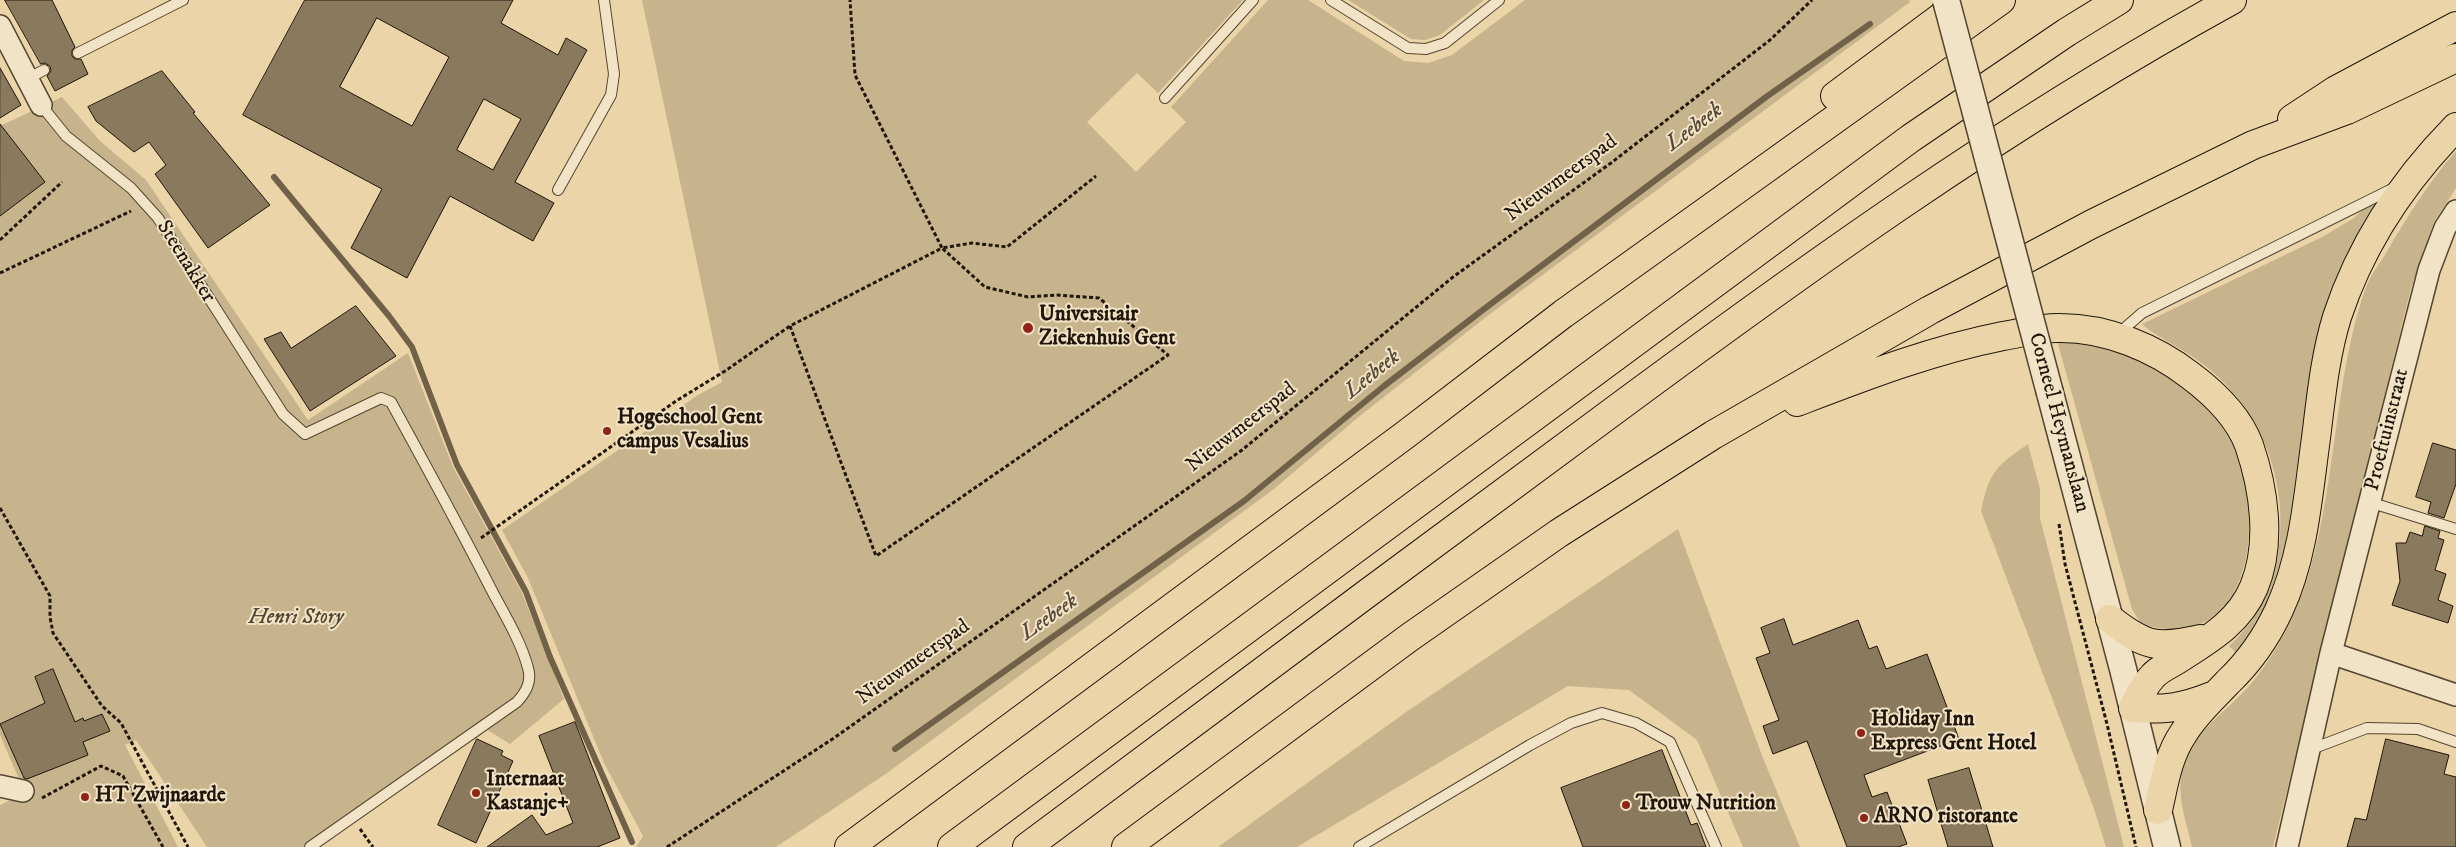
<!DOCTYPE html>
<style>
body{margin:0}
canvas{display:block;background:#ebd4a7}
</style>
<canvas width="2456" height="847"></canvas>
<script>
const ctx = document.querySelector('canvas').getContext('2d');
ctx.lineJoin = 'round';
function paint(path, color) { ctx.fillStyle = color; ctx.fill(path, 'evenodd'); }
function trace(path, color, width, dash) { ctx.strokeStyle = color; ctx.lineWidth = width; ctx.lineCap = dash ? 'butt' : 'round'; ctx.setLineDash(dash || []); ctx.stroke(path); }
function drawText(font, color, halo, rows, align = 'center') {
  ctx.font = font + ' "IM FELL DW Pica",serif'; ctx.lineWidth = 4; ctx.setLineDash([]); ctx.textBaseline = 'middle'; ctx.strokeStyle = halo; ctx.fillStyle = color; for (const [text, x, y, turn = 0] of rows) {
    ctx.save(); ctx.translate(x, y); ctx.rotate((+turn || 0) * Math.PI / 180); ctx.textAlign = isNaN(turn) ? turn : align; if (halo) ctx.strokeText(text, 0, 0); ctx.fillText(text, 0, 0); ctx.restore();
  }
}
paint(new Path2D(`
 M642 0H1243L1158 93 1137 73 1087 122 1136 172 1186 122 1171 107 1268 0H1308L1404 61 1428 63 1452 55 1525 0H1909L1910 2 1490 314 1361 415 1274 489 887 773 776 847H636L643 836 604 763 528 578 502 530 698 395 722 382Z
 M1348 0H1484L1440 35 1425 40 1411 39Z
 M62 97 100 141 146 180 308 420 408 353 453 467 522 593 564 699 510 744 486 729 321 847H207L136 740 125 745 178 847H0V805L36 788 18 777 0 735V126Z
 M2456 151V188L2434 222 2411 288 2273 847H2192C2187 825 2178 801 2181 779 2187 730 2232 711 2258 675 2267 663 2276 649 2283 636 2339 535 2327 399 2365 290 2369 277 2379 265 2386 253 2407 217 2428 183 2456 151Z
 M2370 203 2376 206 2294 531 2273 605 2236 653 2229 646C2302 582 2293 456 2230 389 2215 372 2196 358 2177 347 2164 339 2153 334 2142 324L2322 237 2354 218Z
 M2056 337C2119 343 2192 378 2226 433 2270 504 2257 660 2141 624L2132 609Z
 M2028 444 2040 489V518L2124 847H2106L2093 806 1981 511C1989 472 1996 466 2028 444Z
 M1678 529 1763 758 1800 847H1743L1697 740 1629 690 1568 686 1297 847H1218L1409 710Z`), '#c8b48c');
trace(new Path2D(`
 M274 177 389 316 412 347 457 465 526 592 550 657 632 842
 M895 749 1244 501 1384 386 1488 306 1766 97 1870 24`), '#706148', 6);
const building = new Path2D(`
 M5 0H52L75 47 72 50V56L75 59H81L88 74 55 91 47 76 51 71 50 66 45 63 41 64Z
 M305 0H513L501 23 558 55 566 38 587 50 515 182 554 203 533 241 450 196 407 278 351 248 382 189 243 115ZM377 18 449 57 412 126 340 87ZM484 99 521 119 493 170 457 150Z
 M0 68 21 105 0 118Z
 M162 71 195 112 193 113 270 205 208 248 155 174 166 165 149 142 134 152 96 121 88 107Z
 M0 124 45 182 0 216Z
 M356 306 396 356 310 411 264 339 281 332 291 348Z
 M2433 443 2456 450V484L2444 518 2428 513 2431 502 2416 497Z
 M2425 526 2440 531 2438 538 2444 540 2435 570 2446 574 2438 600 2453 606 2448 623 2392 605 2400 581 2396 543H2406L2410 532 2422 536Z
 M1784 619 1793 645 1858 620 1869 649 1877 646 1886 669 1927 654 1959 739 1864 775 1872 797 1887 792 1907 844 1898 847H1847L1807 741 1773 754 1763 726 1779 720 1756 658 1770 653 1761 628Z
 M53 669 75 722 83 718 84 721 102 714 110 731 83 742 88 755 27 779 24 778 0 724 45 703 35 677Z
 M575 722 620 838 597 847H487L532 815 546 835 573 823 539 736Z
 M477 739 503 751 501 755 513 761 476 843 438 825Z
 M2386 739 2449 755 2444 774 2456 777V847H2347L2355 818 2366 820Z
 M1662 750 1691 825 1697 823 1706 847H1583L1561 788Z
 M1969 768 1993 847H1948L1928 780Z`);
paint(building, '#8a795c');
trace(building, '#20160a', 1);
const service = new Path2D(`
 M1331 0 1408 48 1426 49 1445 43 1499 0
 M78 53 183 0
 M27 79 44 70
 M1165 98 1253 0
 M41 105 66 136 131 188 158 218 283 414 305 434 381 398 391 402C425 464 459 526 491 589 504 614 521 641 528 668 532 682 526 692 517 702L310 847
 M558 190 611 95 614 74 604 0
 M2118 334 2142 313 2396 187
 M2369 502 2456 529
 M2309 750 2367 728 2418 729 2456 742
 M1359 847 1530 745 1571 723 1602 713 1636 723 1670 742 1716 847`);
const minor = new Path2D(`
 M0 26 41 105
 M2331 653 2456 695
 M0 786 23 791
 M2287 847 2331 653 2429 270 2445 228 2456 211`);
const tertiary = new Path2D(`
 M2050 393 2123 669 2167 847`);
const motorway = new Path2D(`
 M1835 96 1964 0
 M2292 119 2336 90 2456 26
 M1797 402C1865 376 1932 350 2003 336 2021 333 2042 327 2061 328 2107 328 2155 348 2191 376 2215 394 2238 416 2249 445 2264 489 2272 543 2254 587 2239 623 2208 640 2177 660 2169 665 2159 669 2153 676 2144 685 2139 696 2133 708 2165 710 2182 708 2212 696
 M2110 619C2146 647 2157 649 2201 639
 M2158 810C2164 784 2168 756 2183 734 2195 714 2212 699 2228 682 2249 662 2267 636 2279 610 2304 556 2308 496 2316 438 2321 398 2325 356 2337 317 2361 244 2402 182 2456 127
 M849 847 1405 435 1563 314 2001 0
 M952 847 1911 138 2067 32 2119 0
 M1027 847C1215 707 1403 566 1592 427 1798 274 2006 124 2232 0
 M1126 847 1410 637 1559 533 1713 435 1930 310 2092 224 2253 145 2347 110 2456 58`);
trace(service, '#534631', 12);
trace(minor, '#534631', 24);
trace(tertiary, '#534631', 29);
trace(motorway, '#20160a', 30);
trace(new Path2D(`
 M0 240 62 182
 M0 273 131 211
 M790 326 876 556 1168 355 1099 298 1056 295 1028 297 985 287 942 248 972 243 1007 247 1096 176
 M0 508 50 596V617L53 633 102 706 121 723 188 847
 M2059 524 2065 564 2107 724 2136 847
 M481 538 676 401 725 371 790 326 942 248 855 75 850 0
 M42 798 101 766 123 776 163 847
 M360 829 373 847
 M667 847 834 738 1242 450 1453 277 1611 163 1770 40 1812 0`), '#20160a', 3, [4, 2.5]);
trace(service, '#f2e3c6', 10);
trace(minor, '#f2e3c6', 21);
trace(tertiary, '#f2e3c6', 26);
trace(motorway, '#ebd4a7', 28);
const tertiaryBridge = new Path2D(`
 M1946 0 2050 393`);
trace(tertiaryBridge, '#534631', 29, []);
trace(tertiaryBridge, '#f2e3c6', 26);
for (const [x, y, r, color] of [
 [1028,328,6,"#8f2418"],
 [607,431,5,"#8f2418"],
 [1861,733,5,"#8f2418"],
 [476,793,5,"#8f2418"],
 [85,797,5,"#8f2418"],
 [1626,805,5,"#8f2418"],
 [1864,818,5,"#8f2418"]
]) { const dot = new Path2D(); dot.arc(x, y, r, 0, 2 * Math.PI); ctx.fillStyle = color; ctx.fill(dot); trace(dot, '#f2e3c6', 2); }
drawText('21px', '#20160a', '#f2e3c6', [
 ["Nieuwmeerspad",1562,179,-36],
 ["Steenakker",185,262,58],
 ["Corneel Heymanslaan",2058,423,75],
 ["Nieuwmeerspad",1242,428,-38],
 ["Proeftuinstraat",2388,430,-76],
 ["Nieuwmeerspad",914,663,-35]
]);
drawText('bold 21px', '#20160a', '#f2e3c6', [
 ["Universitair",1039,316],
 ["Ziekenhuis Gent",1039,340],
 ["Hogeschool Gent",617,419],
 ["campus Vesalius",617,443],
 ["Holiday Inn",1871,721],
 ["Express Gent Hotel",1871,745],
 ["Internaat",486,781],
 ["Kastanje+",486,805],
 ["HT Zwijnaarde",95,797],
 ["Trouw Nutrition",1636,805],
 ["ARNO ristorante",1874,818]
], 'left');
drawText('italic 21px', '#524531', '#f2e3c6', [
 ["Henri Story",296,619]
]);
drawText('italic 22px', '#564834', '#f2e3c6', [
 ["Leebeek",1695,128,-37],
 ["Leebeek",1373,375,-39],
 ["Leebeek",1050,618,-35]
]);
</script>
